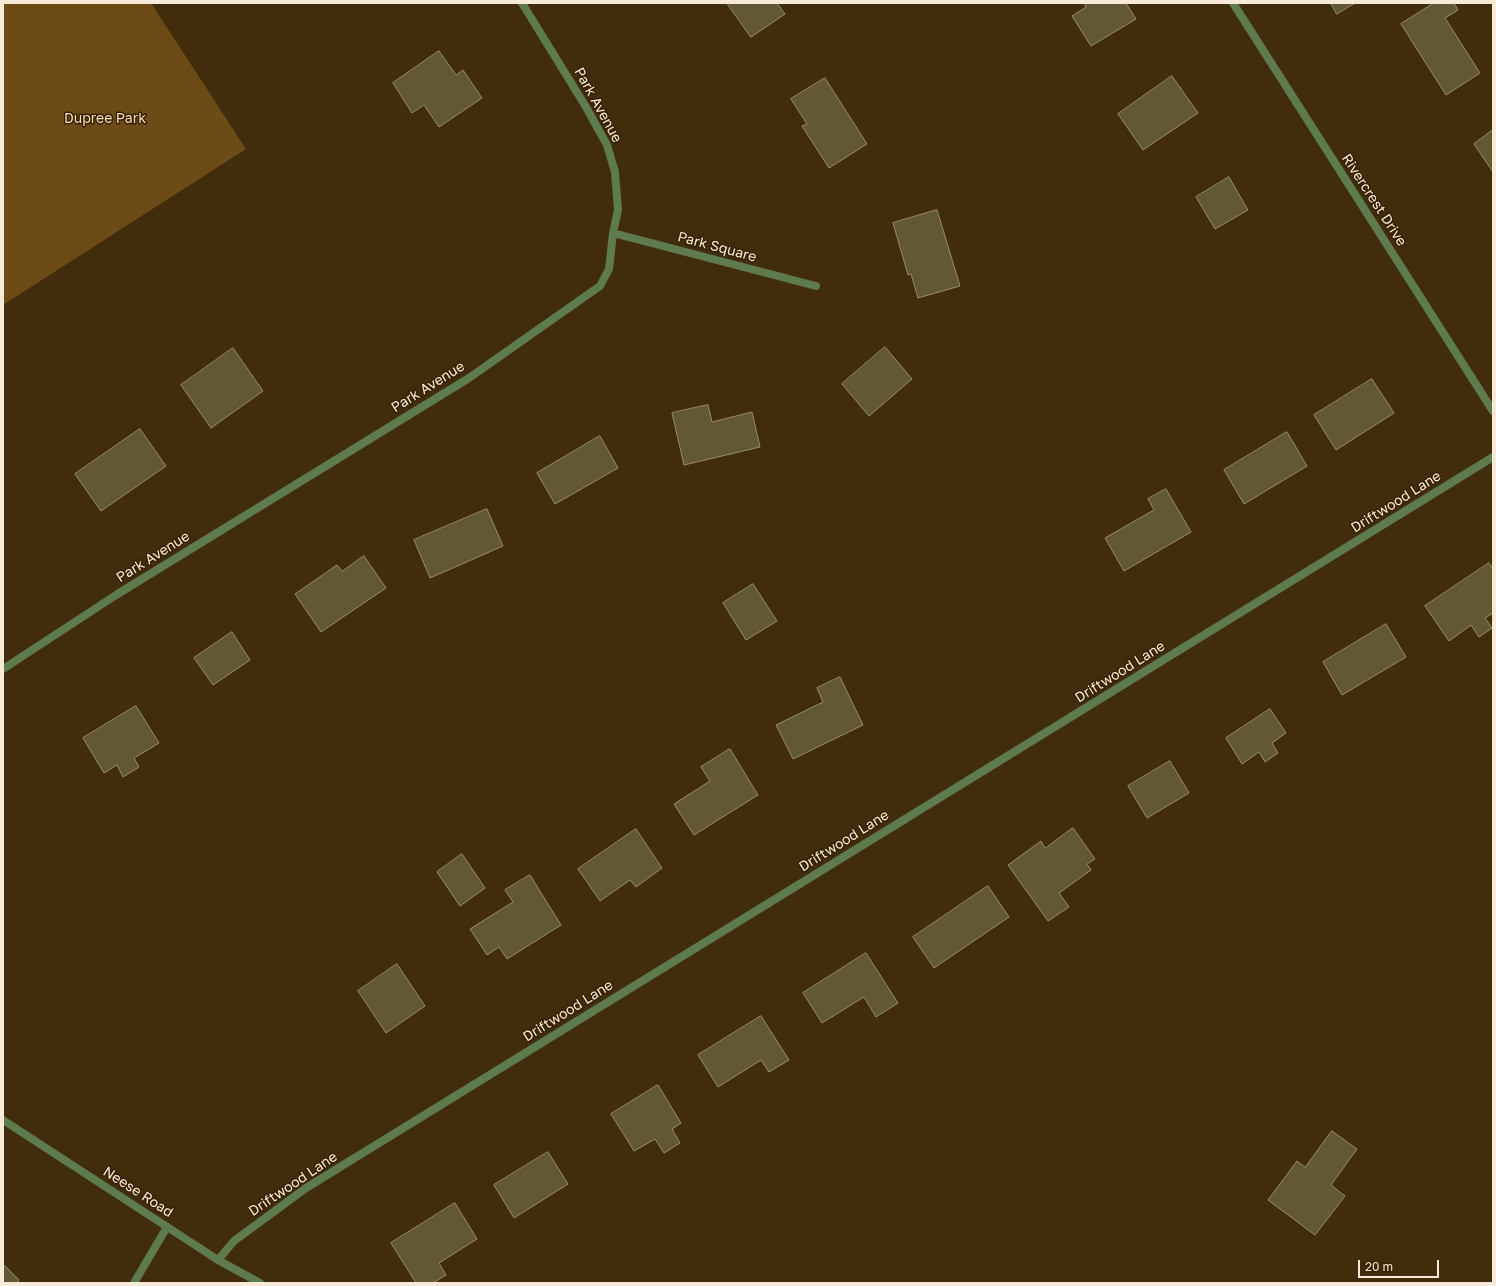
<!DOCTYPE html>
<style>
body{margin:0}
#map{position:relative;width:1496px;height:1286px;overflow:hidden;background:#412c0c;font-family:"Golos Text",sans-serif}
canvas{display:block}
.frame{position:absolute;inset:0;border:4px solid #f7ead8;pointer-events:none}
.scale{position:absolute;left:1358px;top:1260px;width:81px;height:18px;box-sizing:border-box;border:2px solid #f7ead8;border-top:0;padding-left:5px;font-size:12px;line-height:14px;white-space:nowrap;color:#f7ead8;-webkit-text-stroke:3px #362202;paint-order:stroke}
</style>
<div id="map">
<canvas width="1496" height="1286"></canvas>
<div class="frame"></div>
<div class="scale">20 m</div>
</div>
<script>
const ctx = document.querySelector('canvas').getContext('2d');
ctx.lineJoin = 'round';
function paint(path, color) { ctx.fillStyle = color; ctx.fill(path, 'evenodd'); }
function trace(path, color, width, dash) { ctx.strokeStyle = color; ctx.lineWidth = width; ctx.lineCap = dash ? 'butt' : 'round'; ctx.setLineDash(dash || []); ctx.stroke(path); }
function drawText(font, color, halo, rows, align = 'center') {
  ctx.font = font + ' "Golos Text",sans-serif'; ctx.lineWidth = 3; ctx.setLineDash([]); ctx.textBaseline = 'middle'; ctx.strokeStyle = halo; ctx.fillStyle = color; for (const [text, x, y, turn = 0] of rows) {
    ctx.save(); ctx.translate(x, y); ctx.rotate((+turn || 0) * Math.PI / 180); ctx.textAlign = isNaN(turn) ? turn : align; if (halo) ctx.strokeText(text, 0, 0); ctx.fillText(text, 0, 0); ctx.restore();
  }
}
paint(new Path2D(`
 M3 3H151L246 149 3 305Z`), '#6d4b16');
const building = new Path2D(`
 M727 3H777L785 14 751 37Z
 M1084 3H1126L1136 19 1091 46 1072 16 1086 7Z
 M1331 3H1355L1337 14Z
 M1434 3H1454L1458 10 1445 18 1480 73 1446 95 1401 24Z
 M439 51 456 75 463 70 482 98 439 127 424 105 412 113 393 83Z
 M1172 76 1198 113 1143 150 1118 114Z
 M825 78 867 144 829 168 802 126 807 124 791 99Z
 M1493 130V172L1474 144Z
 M1229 177 1248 210 1215 229 1196 197Z
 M937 210 960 286 918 298 911 274 908 275 893 223Z
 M885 347 912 379 869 416 842 384Z
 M233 348 263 391 211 428 181 385Z
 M1372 379 1394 413 1336 450 1314 415Z
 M708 405 712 422 752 412 760 447 684 465 672 413Z
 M140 429 166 466 101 511 75 474Z
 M1287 432 1307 466 1244 504 1224 470Z
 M600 436 618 468 555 504 537 473Z
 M1166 489 1191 532 1124 571 1105 538 1154 510 1148 499Z
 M487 509 503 546 430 578 414 540Z
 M364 556 386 588 321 632 295 594 337 565 342 571Z
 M1489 563 1493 569V613L1485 618 1492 628 1479 637 1471 625 1449 641 1425 606Z
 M753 584 777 621 746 640 723 603Z
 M1386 624 1406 657 1342 695 1323 662Z
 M232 632 250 660 213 685 194 658Z
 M840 677 863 725 793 759 776 725 823 702 817 688Z
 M136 706 159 743 134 758 139 767 123 777 117 765 104 773 83 738Z
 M1270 709 1286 733 1272 743 1278 753 1265 762 1259 752 1242 764 1226 738Z
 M730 749 758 795 694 835 674 804 710 781 701 767Z
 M1170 761 1189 793 1147 818 1128 786Z
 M1073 828 1095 859 1087 864 1091 870 1059 893 1069 907 1048 921 1008 865 1041 841 1045 848Z
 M636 829 662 868 636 887 630 880 600 901 578 869Z
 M462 854 485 888 460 906 437 872Z
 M530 875 561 925 507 959 499 947 487 955 470 929 513 902 505 890Z
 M988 886 1009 917 934 968 913 937Z
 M866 953 898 1003 876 1017 864 997 822 1023 803 993Z
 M397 964 425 1006 386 1033 358 991Z
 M761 1016 789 1060 769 1072 761 1060 718 1087 698 1055Z
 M658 1085 681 1123 672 1129 680 1143 664 1153 655 1139 634 1151 611 1114Z
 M1332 1131 1357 1149 1331 1185 1345 1196 1315 1235 1268 1200 1297 1161 1305 1167Z
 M548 1152 568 1184 514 1218 494 1185Z
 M455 1203 477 1239 439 1263 446 1275 433 1283H416L391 1243Z
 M3 1264 19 1280 17 1283H3Z`);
paint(building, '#625833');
trace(building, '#998e67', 1);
trace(new Path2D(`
 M1233 3 1493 411
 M613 233 816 286
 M3 669 116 595 469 378 600 286 609 269 613 233 618 210 615 172 607 145 586 107 522 3
 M218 1260 234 1241 306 1188 1493 457
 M134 1283 167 1227`), '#5d7b4c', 8);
trace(new Path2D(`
 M3 1120 218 1260 260 1283`), '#5d7b4c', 8);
drawText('14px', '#f7ead8', '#362202', [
 ["Park Avenue",598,105,61],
 ["Rivercrest Drive",1374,200,57],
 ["Park Square",717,247,15],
 ["Park Avenue",428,387,-32],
 ["Driftwood Lane",1396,502,-32],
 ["Park Avenue",153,557,-32],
 ["Driftwood Lane",1120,672,-32],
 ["Driftwood Lane",844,841,-32],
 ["Driftwood Lane",568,1011,-32],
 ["Driftwood Lane",293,1184,-34],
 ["Neese Road",138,1192,33]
]);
drawText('14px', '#f9ddb8', '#362202', [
 ["Dupree Park",105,119]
]);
</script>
